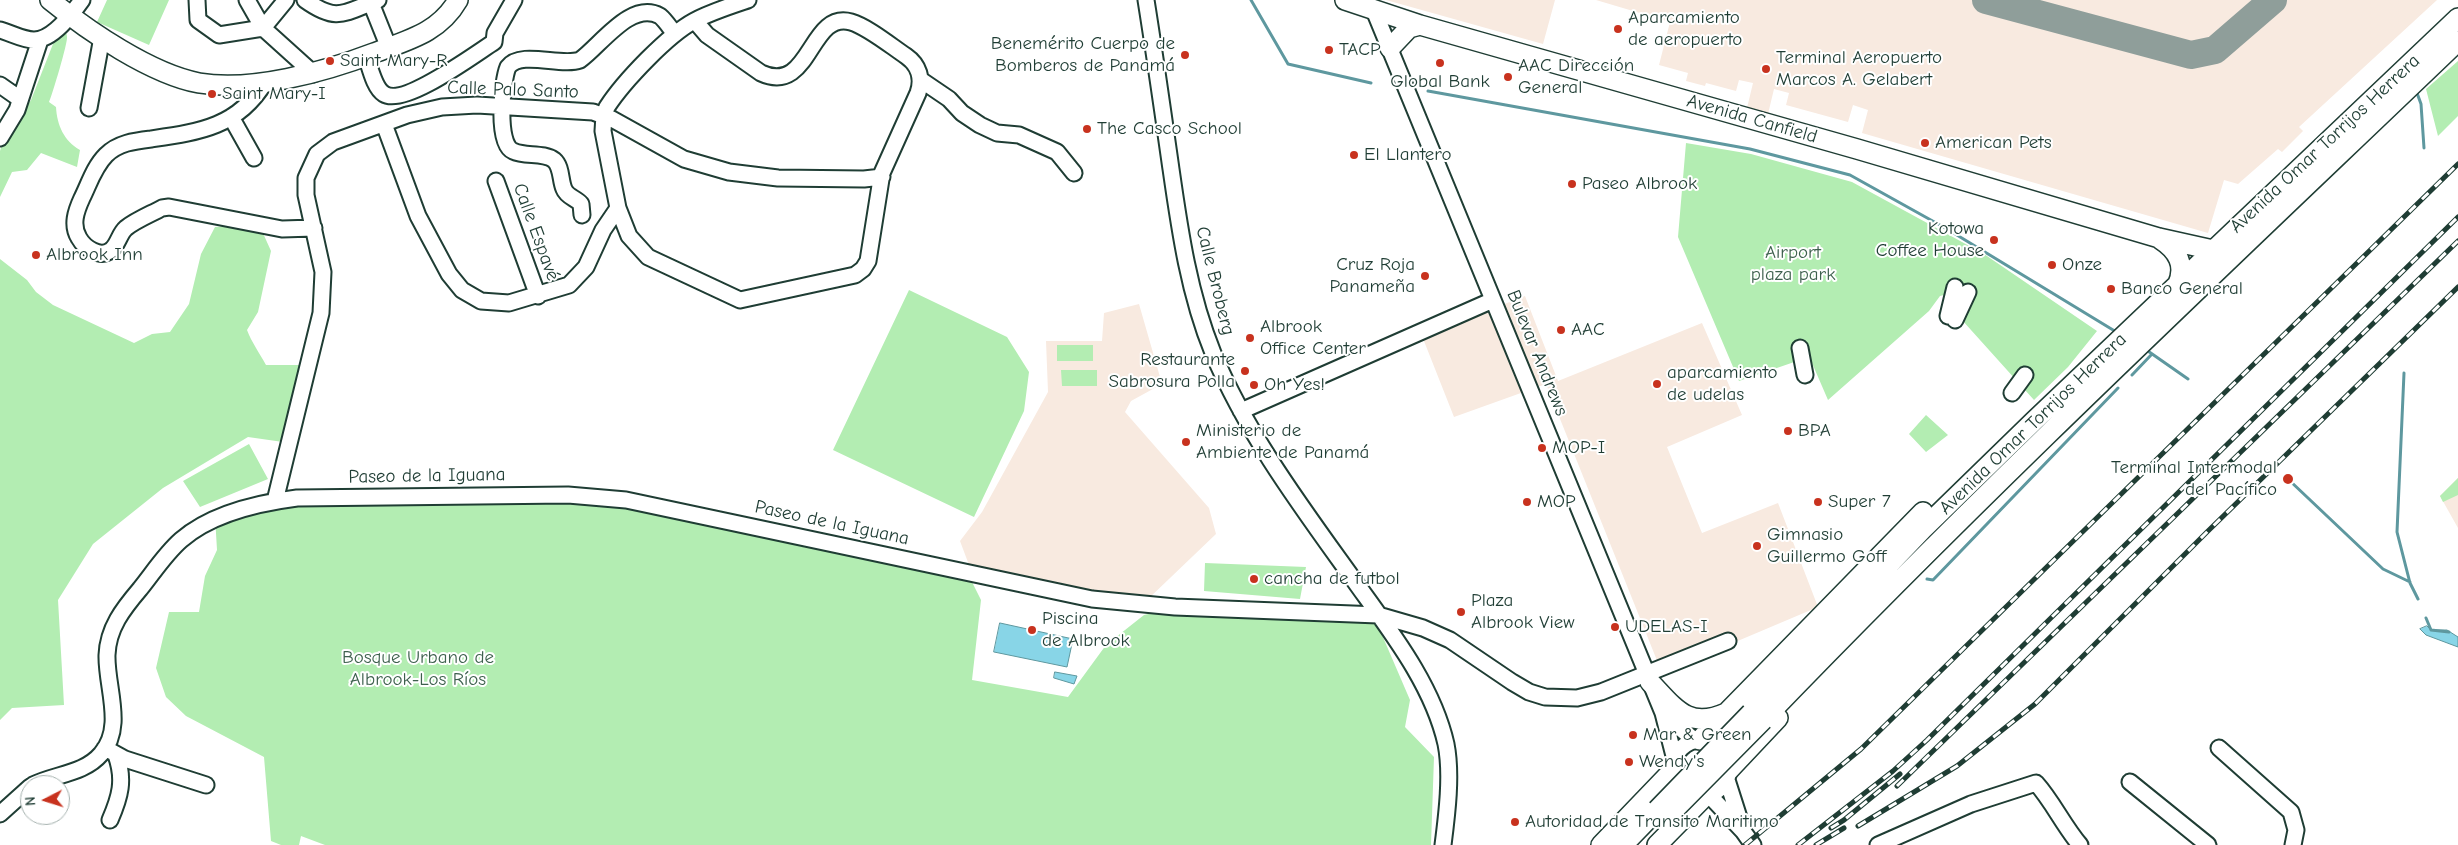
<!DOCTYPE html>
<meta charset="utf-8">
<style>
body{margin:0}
#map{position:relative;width:2458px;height:845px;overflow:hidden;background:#fff;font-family:"Comic Neue",sans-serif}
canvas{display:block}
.north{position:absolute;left:20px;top:775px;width:50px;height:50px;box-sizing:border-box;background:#fff;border:1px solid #a5b1ae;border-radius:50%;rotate:265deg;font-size:14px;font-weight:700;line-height:20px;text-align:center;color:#1f3d34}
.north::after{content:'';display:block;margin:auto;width:18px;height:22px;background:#c8321e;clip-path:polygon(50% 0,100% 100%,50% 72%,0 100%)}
</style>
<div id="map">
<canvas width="2458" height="845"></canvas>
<div class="north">N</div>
</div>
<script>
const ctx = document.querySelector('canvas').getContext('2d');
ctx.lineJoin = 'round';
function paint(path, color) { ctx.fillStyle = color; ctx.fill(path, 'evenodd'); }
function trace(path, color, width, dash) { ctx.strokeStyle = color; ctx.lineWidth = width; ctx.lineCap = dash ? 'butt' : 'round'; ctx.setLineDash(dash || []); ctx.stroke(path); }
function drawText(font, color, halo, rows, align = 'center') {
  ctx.font = font + ' "Comic Neue",sans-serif'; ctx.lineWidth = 4; ctx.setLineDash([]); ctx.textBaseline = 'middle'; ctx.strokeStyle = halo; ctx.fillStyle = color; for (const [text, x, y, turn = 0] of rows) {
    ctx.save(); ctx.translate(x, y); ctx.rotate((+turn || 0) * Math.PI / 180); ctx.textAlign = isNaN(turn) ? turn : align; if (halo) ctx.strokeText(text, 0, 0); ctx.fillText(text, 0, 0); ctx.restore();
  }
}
paint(new Path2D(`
 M1386 0H1555L1543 44Z
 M1596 0H2437L2299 127 2303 131 2282 152 2278 149 2238 184 2224 180 2208 233 1862 133 1868 110 1853 105 1848 122 1786 105 1789 93 1774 89 1768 114 1747 108 1753 83 1739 80 1736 91 1706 83 1705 86 1686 81 1688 73 1659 65 1670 22Z
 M1525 296 1558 381 1702 323 1742 415 1667 447 1702 533 1778 503 1818 607 1662 673 1546 384 1454 417 1422 336Z
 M1139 304 1162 384 1131 401 1125 412 1209 508 1216 534 1146 601 1057 587 969 565 960 541 982 512 1048 392 1046 341H1102L1104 313Z
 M2458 478V528L2440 496Z`), '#f8eae0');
paint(new Path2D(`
 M107 0H169L149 45 97 22Z
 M62 21C63 26 67 32 67 37 68 42 52 96 49 102L56 107C57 125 64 141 80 150L77 167 41 153 27 170 12 172 0 197V151L3 141 31 100Z
 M2458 61V116L2438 136 2426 89Z
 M1686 143 1751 154 1852 182 1984 254 2097 331 2068 367 2034 400 1962 320 1948 294 1940 296 1929 311 1828 400 1812 363 1803 359 1739 381 1678 237Z
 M241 225 262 231 271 251 258 312 247 330C252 343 259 352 266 365H302L283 442 248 437 163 488 93 544 58 600 64 705 12 708 0 720V259L27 280 36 292 53 305 134 343 152 334 170 332 189 304 201 254 215 227Z
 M909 290 1007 337 1029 372 1024 411 974 517 833 450Z
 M1057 345H1093V361H1057Z
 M1061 370H1097V386H1062Z
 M1926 415 1948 435 1926 452 1909 434Z
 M249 444 268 479 200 507 183 481Z
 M2458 478V495L2443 502 2440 496Z
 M288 492 621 500 968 574 981 600 972 680 1068 697 1106 645 1144 615 1178 607 1373 614 1410 700 1405 727 1434 757 1431 845H325L301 836 299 845H281L271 841 264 757 186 716 166 697 156 668 169 612H199L205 576 217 550 215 516Z
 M1205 563 1306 567 1300 599 1204 591Z`), '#b3edb2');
const water = new Path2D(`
 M1000 623 1073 639 1067 667 994 652Z
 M2427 626 2431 630H2447L2458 637V647L2426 635 2420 629Z
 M1055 672 1077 676 1074 684 1054 678Z`);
paint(water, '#88d5e7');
trace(water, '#5e989f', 1);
trace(new Path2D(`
 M1251 0 1288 64 1371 83
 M1428 91 1750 149 1850 175 1947 229 2118 333
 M2417 93 2421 104 2424 148
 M2145 349 2188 379
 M2404 373 2397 532 2410 583 2418 599
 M2132 375 2152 354
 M2289 480 2383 569 2410 582
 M1927 579 1933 580 2118 388
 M2426 618 2431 630 2449 632`), '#5e989f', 3);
trace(new Path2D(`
 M1986 0 2191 55 2215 50 2273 0`), '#8f9e9a', 28);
const minor = new Path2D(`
 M197 0 198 20 219 35 263 28 286 0
 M247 0 263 28 314 74
 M305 0C337 23 344 13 378 0
 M1146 0C1155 56 1163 113 1171 169 1180 232 1189 294 1213 353 1247 434 1300 505 1351 576 1387 627 1432 682 1446 744 1452 774 1447 814 1443 845
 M371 3 389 48
 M1373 8 1663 713 1675 760
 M695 21 707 35 761 73C811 96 809 10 851 22 868 27 891 46 906 56 919 65 923 79 918 93L882 173 868 261 863 269 855 275 740 300 648 257 629 236 618 208 603 131 604 115 607 107C624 81 668 35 694 21 711 12 730 6 748 0
 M0 30C11 33 23 40 34 40 53 40 72 14 82 0
 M366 56C370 67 374 88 384 94 404 107 475 54 494 42L495 33 514 0
 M921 80 949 99 962 113 980 125 997 133 1019 135 1057 152 1074 173
 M265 82C238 127 199 132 151 139 134 141 118 143 106 155 94 167 89 184 82 198 76 211 71 225 79 238 84 247 100 259 111 250 118 245 119 234 126 228 136 220 151 214 162 208L169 207 282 229 314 228
 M0 85 20 99
 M89 108 102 37
 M231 117 254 158
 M384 124 418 216 449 274 462 290 481 301 509 303 569 285 586 267 603 230 618 208
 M0 138 17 110 40 40
 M496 181 538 296
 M582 215 581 204C576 198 567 197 564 189 560 180 562 167 554 160 543 152 525 157 513 151 496 144 502 81 508 67 521 50 561 67 580 60 601 45 631 0 660 16 666 21 670 28 675 34
 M1948 316 1955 287
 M1955 320 1968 292
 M1800 348 1805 375
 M2012 393 2025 375
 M1241 411 1493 300
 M275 501 321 313 323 272 306 195V178L317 154 333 142 407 115 442 107 477 105 593 112 612 119 684 159 729 172 778 178 864 179 882 177
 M1663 713 1695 741
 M1673 768a28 28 0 1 1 56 0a28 28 0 1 1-56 0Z
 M105 748 125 759 206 785
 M2219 748 2291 812 2296 830 2293 845
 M1727 780 1742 827
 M2130 782 2208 845
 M33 785C55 774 84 774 101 754 125 727 106 687 107 655 108 628 123 609 140 589 153 573 165 554 181 540 212 513 258 503 297 498L568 495 626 500 1092 599 1175 607 1378 615 1423 628 1450 640 1512 682 1529 692 1545 697 1577 698 1601 692 1728 641
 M1709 795 1743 831 1753 845
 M0 814 30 787
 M110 820C120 797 125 780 116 755
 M1878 845 1971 804 2036 783C2053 802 2063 825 2080 845`);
const major = new Path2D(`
 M50 0C88 31 151 74 199 83 252 92 324 72 374 53 408 40 439 33 458 0
 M1345 0 1420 25 1857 149 2159 238 2213 250
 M1390 48 1409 28 1420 25
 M2160 239C2177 250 2187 265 2177 286
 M1650 682C1675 708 1688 730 1726 713
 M1751 713 1836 620 1923 529 2035 420 2458 18
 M1763 720C1988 486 2224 265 2458 41
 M1700 740 1923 512
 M1729 770 1778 718
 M1601 845 1674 769
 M1623 845 1657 810
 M1657 845 1705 796`);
trace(minor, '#1f3d34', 19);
trace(major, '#1f3d34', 22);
trace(minor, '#fff', 15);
trace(major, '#fff', 19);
const rail = new Path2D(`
 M1897 786 2458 241
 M1858 826 1957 766 2035 704 2208 531 2458 287
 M1831 828 1844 820 1900 774
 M1745 845 1861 749 2458 164
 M1798 845 1893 771 1927 740 2458 217
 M1816 845 1844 828`);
trace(rail, '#1f3d34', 5);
trace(rail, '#fff', 3, [9]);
const majorBridge = new Path2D(`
 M1657 810 1751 713
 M1664 820 1763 720`);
trace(majorBridge, '#1f3d34', 22, []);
trace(majorBridge, '#fff', 19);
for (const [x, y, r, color] of [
 [1618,29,5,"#c8321e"],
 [1329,50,5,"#c8321e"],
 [1185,55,5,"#c8321e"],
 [330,61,5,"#c8321e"],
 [1440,63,5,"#c8321e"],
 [1766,69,5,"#c8321e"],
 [1508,77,5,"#c8321e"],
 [212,94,5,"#c8321e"],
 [1087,129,5,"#c8321e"],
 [1925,143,5,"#c8321e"],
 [1354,155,5,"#c8321e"],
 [1572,184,5,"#c8321e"],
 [1994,240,5,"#c8321e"],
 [36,255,5,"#c8321e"],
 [2052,265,5,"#c8321e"],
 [1425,276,5,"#c8321e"],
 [2111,289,5,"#c8321e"],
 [1561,330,5,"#c8321e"],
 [1250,338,5,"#c8321e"],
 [1245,371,5,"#c8321e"],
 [1657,384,5,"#c8321e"],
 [1254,385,5,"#c8321e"],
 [1788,431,5,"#c8321e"],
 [1186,442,5,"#c8321e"],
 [1542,448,5,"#c8321e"],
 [2288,479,6,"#c8321e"],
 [1527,502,5,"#c8321e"],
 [1818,502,5,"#c8321e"],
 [1757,546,5,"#c8321e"],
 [1254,579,5,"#c8321e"],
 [1461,612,5,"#c8321e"],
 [1615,627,5,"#c8321e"],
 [1032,630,5,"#c8321e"],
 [1633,735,5,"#c8321e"],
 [1629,762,5,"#c8321e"],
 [1515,822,5,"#c8321e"]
]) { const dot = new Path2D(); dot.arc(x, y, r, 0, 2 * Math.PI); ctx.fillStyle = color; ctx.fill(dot); trace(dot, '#fff', 2); }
drawText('19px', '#1f3d34', '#fff', [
 ["Aparcamiento",1628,18],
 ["de aeropuerto",1628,40],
 ["Benemérito Cuerpo de",1175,44,"right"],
 ["Bomberos de Panamá",1175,66,"right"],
 ["TACP",1339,50],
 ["Terminal Aeropuerto",1776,58],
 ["Marcos A. Gelabert",1776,80],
 ["Saint Mary-R",340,61],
 ["AAC Dirección",1518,66],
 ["General",1518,88],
 ["Global Bank",1440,82,"center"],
 ["Saint Mary-I",222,94],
 ["The Casco School",1097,129],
 ["American Pets",1935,143],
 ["El Llantero",1364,155],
 ["Paseo Albrook",1582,184],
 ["Kotowa",1984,229,"right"],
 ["Coffee House",1984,251,"right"],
 ["Albrook Inn",46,255],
 ["Cruz Roja",1415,265,"right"],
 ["Panameña",1415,287,"right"],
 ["Onze",2062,265],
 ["Banco General",2121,289],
 ["Albrook",1260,327],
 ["Office Center",1260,349],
 ["AAC",1571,330],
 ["Restaurante",1235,360,"right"],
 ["Sabrosura Polla",1235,382,"right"],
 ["aparcamiento",1667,373],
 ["de udelas",1667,395],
 ["Oh Yes!",1264,385],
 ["Ministerio de",1196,431],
 ["Ambiente de Panamá",1196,453],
 ["BPA",1798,431],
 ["MOP-I",1552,448],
 ["Terminal Intermodal",2277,468,"right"],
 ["del Pacífico",2277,490,"right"],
 ["MOP",1537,502],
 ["Super 7",1828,502],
 ["Gimnasio",1767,535],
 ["Guillermo Goff",1767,557],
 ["cancha de futbol",1264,579],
 ["Plaza",1471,601],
 ["Albrook View",1471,623],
 ["Piscina",1042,619],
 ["de Albrook",1042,641],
 ["UDELAS-I",1625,627],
 ["Mar & Green",1643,735],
 ["Wendy's",1639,762],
 ["Autoridad de Transito Maritimo",1525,822]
], 'left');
drawText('19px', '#1f3d34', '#fff', [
 ["Calle Palo Santo",513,90,2],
 ["Avenida Canfield",1752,119,16],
 ["Avenida Omar Torrijos Herrera",2325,144,-43],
 ["Calle Espavé",536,232,70],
 ["Calle Broberg",1215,281,76],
 ["Bulevar Andrews",1537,353,68],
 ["Avenida Omar Torrijos Herrera",2033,424,-44],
 ["Paseo de la Iguana",427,476,-1],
 ["Paseo de la Iguana",832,523,12]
]);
drawText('19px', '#3d604d', '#fff', [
 ["Airport",1793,253],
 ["plaza park",1793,275],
 ["Bosque Urbano de",418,658],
 ["Albrook-Los Ríos",418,680]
]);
</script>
